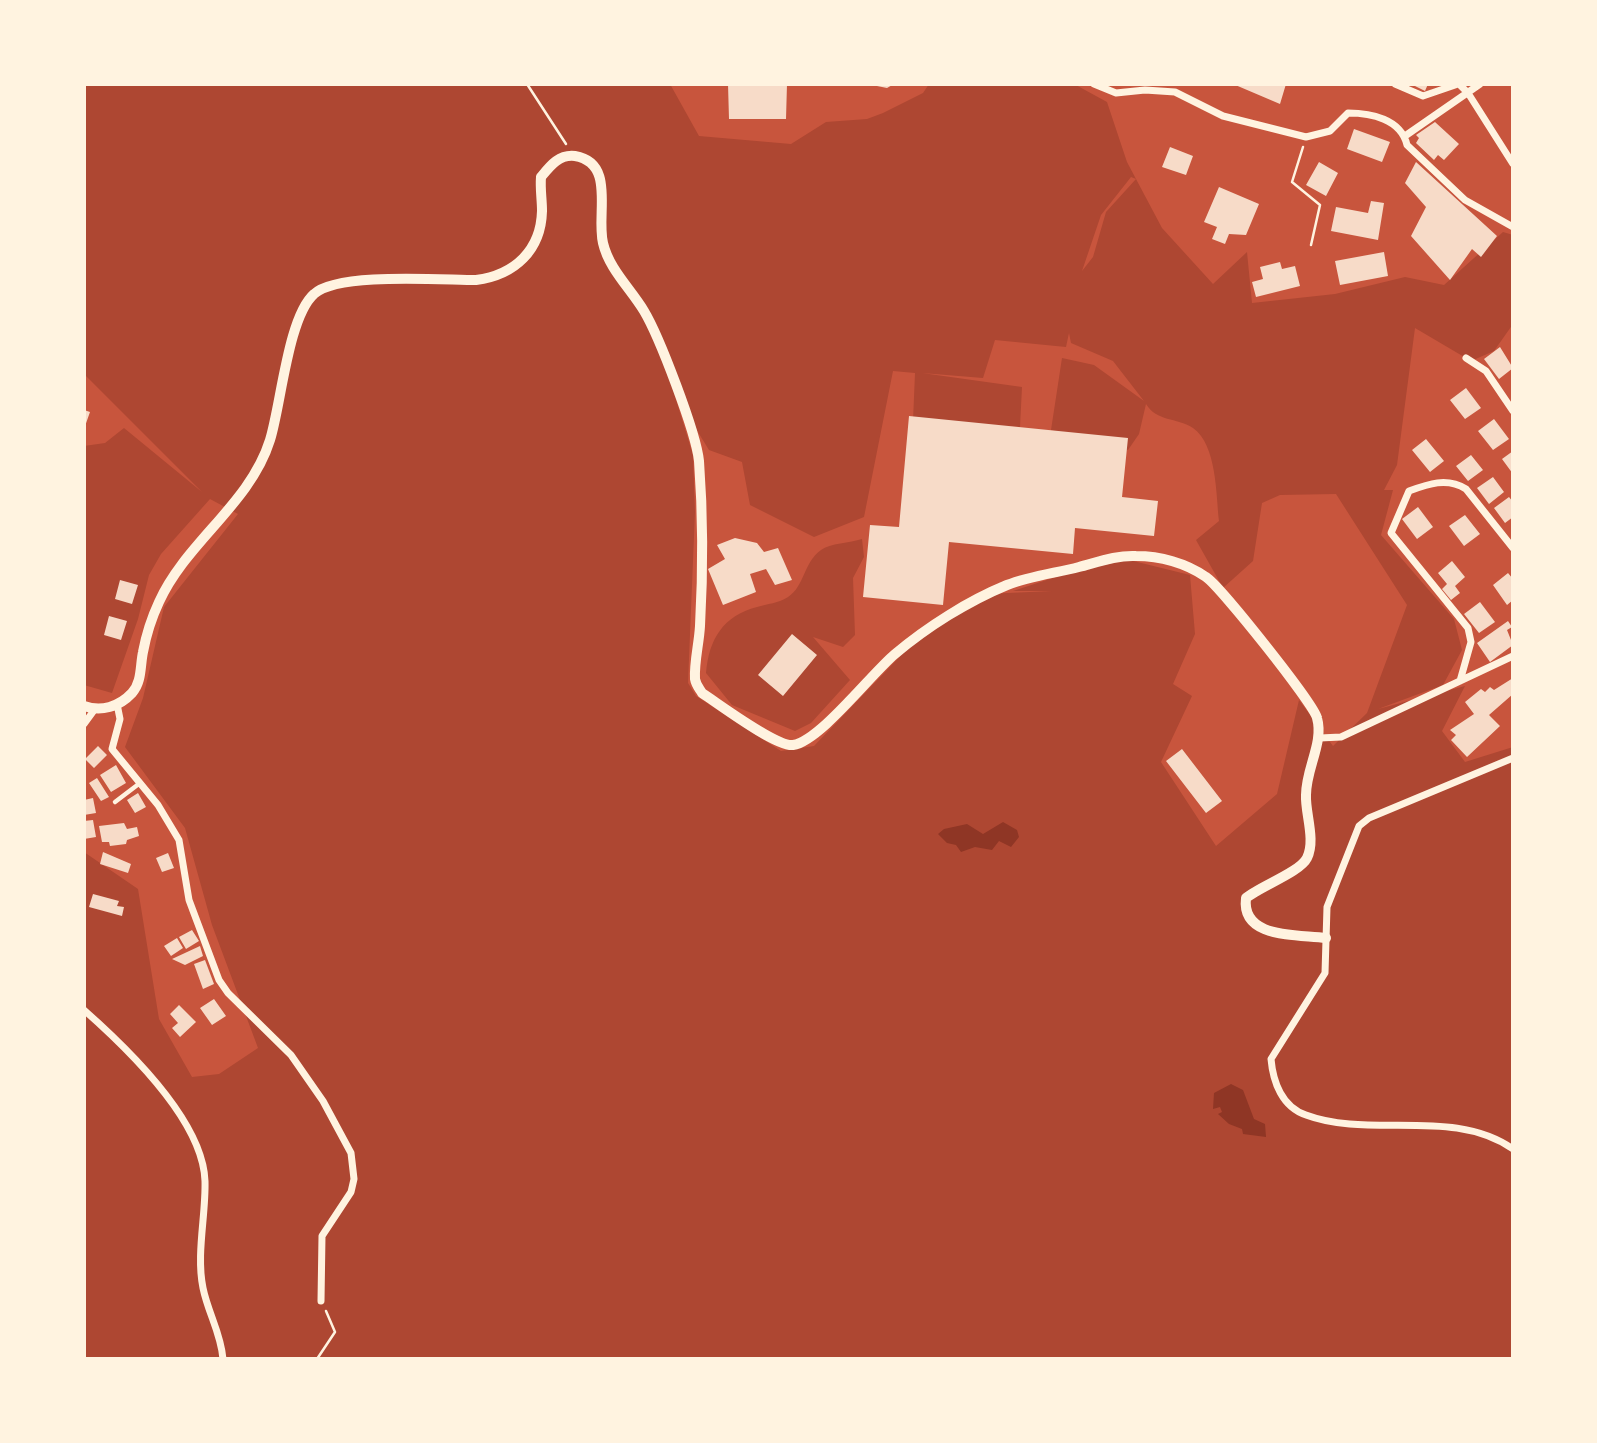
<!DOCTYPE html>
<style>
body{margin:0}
#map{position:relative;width:1597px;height:1443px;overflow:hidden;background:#c8553d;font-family:Literata,serif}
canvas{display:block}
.frame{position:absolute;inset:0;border:86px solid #fff3e0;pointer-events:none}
</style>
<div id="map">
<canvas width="1597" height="1443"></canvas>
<div class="frame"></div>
</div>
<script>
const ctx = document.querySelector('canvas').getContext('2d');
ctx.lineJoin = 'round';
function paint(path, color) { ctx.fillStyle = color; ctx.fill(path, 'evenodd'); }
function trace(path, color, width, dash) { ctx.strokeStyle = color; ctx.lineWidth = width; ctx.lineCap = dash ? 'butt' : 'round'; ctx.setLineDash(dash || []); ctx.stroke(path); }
paint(new Path2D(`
 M84 84H670L699 136 791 144 826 122 867 119 883 113 923 93 929 84H1074L1107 102 1127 162 1162 228 1213 284 1247 252 1252 303 1335 294 1405 277 1444 285 1503 232 1513 235V324L1494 351 1471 361 1415 328 1397 465 1384 490H1393L1381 535 1454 619 1462 650 1443 685 1378 709 1465 686 1442 731 1465 762 1513 747V1359H84V852L138 889 159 1019 192 1077 219 1074 258 1048 212 925 185 828 125 747 143 698 164 607 238 514 210 499 161 554 149 575 138 619 112 693 84 685V446L105 443 124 428 202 492 84 374ZM1131 177 1136 179 1106 212 1093 257 1082 271 1101 215ZM1069 333 1071 343 1113 361 1144 401 1094 365 1062 358 1051 430 1128 450 1139 434 1146 404C1157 422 1176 417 1193 428 1217 445 1216 494 1219 521L1196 540 1223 588 1253 561 1262 503 1280 495 1336 494 1407 605 1367 713 1333 746 1299 700 1277 794 1216 846 1161 762 1192 696 1173 684 1195 634 1190 575 1117 557 1013 591H1052L986 594 909 647 814 746 781 751 696 696 688 683 695 512 693 455 674 393 709 450 742 462 750 505 814 537 864 517 893 371 915 373 913 421 1020 427 1022 387 922 373 983 378 995 340 1066 347Z
 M862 539 864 557 853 578 855 635 843 647 813 637 850 680 811 723 795 731 732 705 706 673C709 639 723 616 757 607 767 604 779 603 788 597 805 586 803 563 821 550 830 543 850 543 862 539Z`), '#ae4732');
paint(new Path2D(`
 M1003 822 1017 830 1019 837 1011 847 999 841 992 850 975 847 961 852 956 845 947 843 938 834 944 829 967 824 983 834Z
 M1231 1084 1243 1090 1254 1119 1265 1124 1266 1137 1243 1134 1242 1129 1229 1124 1218 1114 1222 1112 1220 1107 1213 1109 1214 1093Z`), '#8f3625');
paint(new Path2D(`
 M728 84H787L786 119H729Z
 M867 84H894L887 88Z
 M1233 84H1286L1280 104Z
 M1411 84H1428L1425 91Z
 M1435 122 1459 144 1444 160 1438 155 1434 160 1416 143 1419 138 1416 135Z
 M1354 129 1390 142 1382 162 1347 149Z
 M1170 147 1193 156 1186 175 1162 167Z
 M1319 162 1338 173 1326 196 1306 185Z
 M1416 162 1497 236 1481 257 1472 249 1450 280 1411 236 1426 207 1405 183Z
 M1219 187 1259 204 1246 235 1229 234 1225 244 1212 239 1217 227 1204 222Z
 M1371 201 1384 203 1378 240 1331 231 1336 207 1368 213Z
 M1384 252 1388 276 1340 285 1335 261Z
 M1280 262 1282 269 1295 266 1300 286 1256 297 1252 282 1263 279 1260 267Z
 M1500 347 1513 368 1499 379 1484 359Z
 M1466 388 1481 408 1465 419 1450 400Z
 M84 410 90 412 84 429Z
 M909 416 1128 438 1122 497 1158 501 1154 536 1075 528 1073 554 949 542 943 605 863 597 870 525 899 527Z
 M1494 419 1509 439 1493 450 1478 431Z
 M1426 439 1444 461 1430 472 1412 450Z
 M1513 451V474L1502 459Z
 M1471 455 1483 470 1468 481 1456 466Z
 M1493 477 1504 492 1489 504 1477 488Z
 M1509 497 1513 502V517L1505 523 1494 508Z
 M1418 507 1433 527 1417 539 1402 519Z
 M1465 515 1480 534 1464 546 1449 526Z
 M735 538 757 543 764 552 778 548 792 580 775 585 766 569 750 574 756 592 723 605 708 569 725 559 717 545Z
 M1452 561 1465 577 1455 586 1460 593 1451 600 1442 589 1447 584 1438 573Z
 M1508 573 1513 579V600L1507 605 1493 585Z
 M120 580 138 585 132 604 115 599Z
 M1480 602 1495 622 1479 633 1464 614Z
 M109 616 127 621 121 640 104 635Z
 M1508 621 1512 627 1507 630 1513 645 1490 662 1477 643Z
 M792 634 817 655 783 696 758 675Z
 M1513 678V694L1489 715 1500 726 1467 757 1451 740 1456 735 1450 730 1474 714 1465 702 1481 689 1485 692 1490 687 1494 690Z
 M98 746 107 755 94 768 85 759Z
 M1182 749 1222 801 1206 813 1166 761Z
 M116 765 126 783 111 792 100 775Z
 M97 778 109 797 101 801 89 783Z
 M138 793 146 807 135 813 127 800Z
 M93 798 96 813 84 815V800Z
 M93 820 96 837 84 839V821Z
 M124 823 127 829 137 827 139 836 127 840 126 844 110 846 109 842H102L99 826Z
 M103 852 131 864 128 873 100 864Z
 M168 853 174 868 162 872 156 858Z
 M93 894 119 901 117 906 124 907 122 916 89 907Z
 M192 930 199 941 186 949 179 937Z
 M177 938 183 948 171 956 164 946Z
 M200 946 203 956 185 965 172 959Z
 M205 960 214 984 203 989 194 964Z
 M214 999 226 1016 212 1025 200 1008Z
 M179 1005 196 1022 180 1037 172 1028 178 1023 170 1014Z`), '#f7dbc8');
trace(new Path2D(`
 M527 84 566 144
 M1303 147 1292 182 1320 205 1311 245
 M317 1359 335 1332 326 1311`), '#fff3e0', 2.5);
trace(new Path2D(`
 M115 802 140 783`), '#fff3e0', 4.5);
trace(new Path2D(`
 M1094 84 1116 93 1145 90 1175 92 1223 116 1306 137 1330 131 1348 113C1371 113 1401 119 1407 145L1465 200 1513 227
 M1395 84 1423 96 1458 84
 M1459 84 1468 93 1513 164
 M1405 136 1480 84
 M1466 358 1486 371 1513 411
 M1460 681 1471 642 1468 628 1391 533 1409 491C1428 484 1447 477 1466 489L1513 548
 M117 704 120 719 112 749 158 805 179 840 189 900 219 980 228 993 291 1055 323 1101 351 1153 354 1179 351 1192 322 1236 321 1301
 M84 724 95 709
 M1320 738 1341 737 1513 656
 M1513 758 1369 818 1359 826 1327 907 1325 973 1271 1059C1273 1082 1282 1107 1306 1115 1370 1139 1453 1107 1513 1149
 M84 1010C127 1048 203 1121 205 1181 206 1215 196 1254 203 1288 208 1313 221 1333 223 1359`), '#fff3e0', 7);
trace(new Path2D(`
 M84 706C101 712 119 707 132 693 142 682 140 666 143 652 146 636 152 617 159 602 186 542 250 504 270 440 281 405 288 317 314 294 337 272 442 280 476 280 515 275 541 250 542 211 542 199 540 189 541 177 550 166 559 154 575 156 616 163 596 214 603 243 609 269 630 288 644 311 659 336 696 432 699 461 703 515 703 572 700 626 699 644 694 662 695 679 696 685 699 688 702 693 719 704 776 747 793 745 820 741 871 674 895 654 927 627 968 601 1007 585 1030 576 1056 573 1079 567 1098 562 1117 555 1136 556 1160 556 1186 563 1206 577 1220 586 1314 704 1317 718 1324 743 1306 768 1306 795 1305 813 1316 840 1307 858 1300 872 1261 886 1246 898 1241 939 1297 934 1326 938`), '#fff3e0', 10);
</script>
